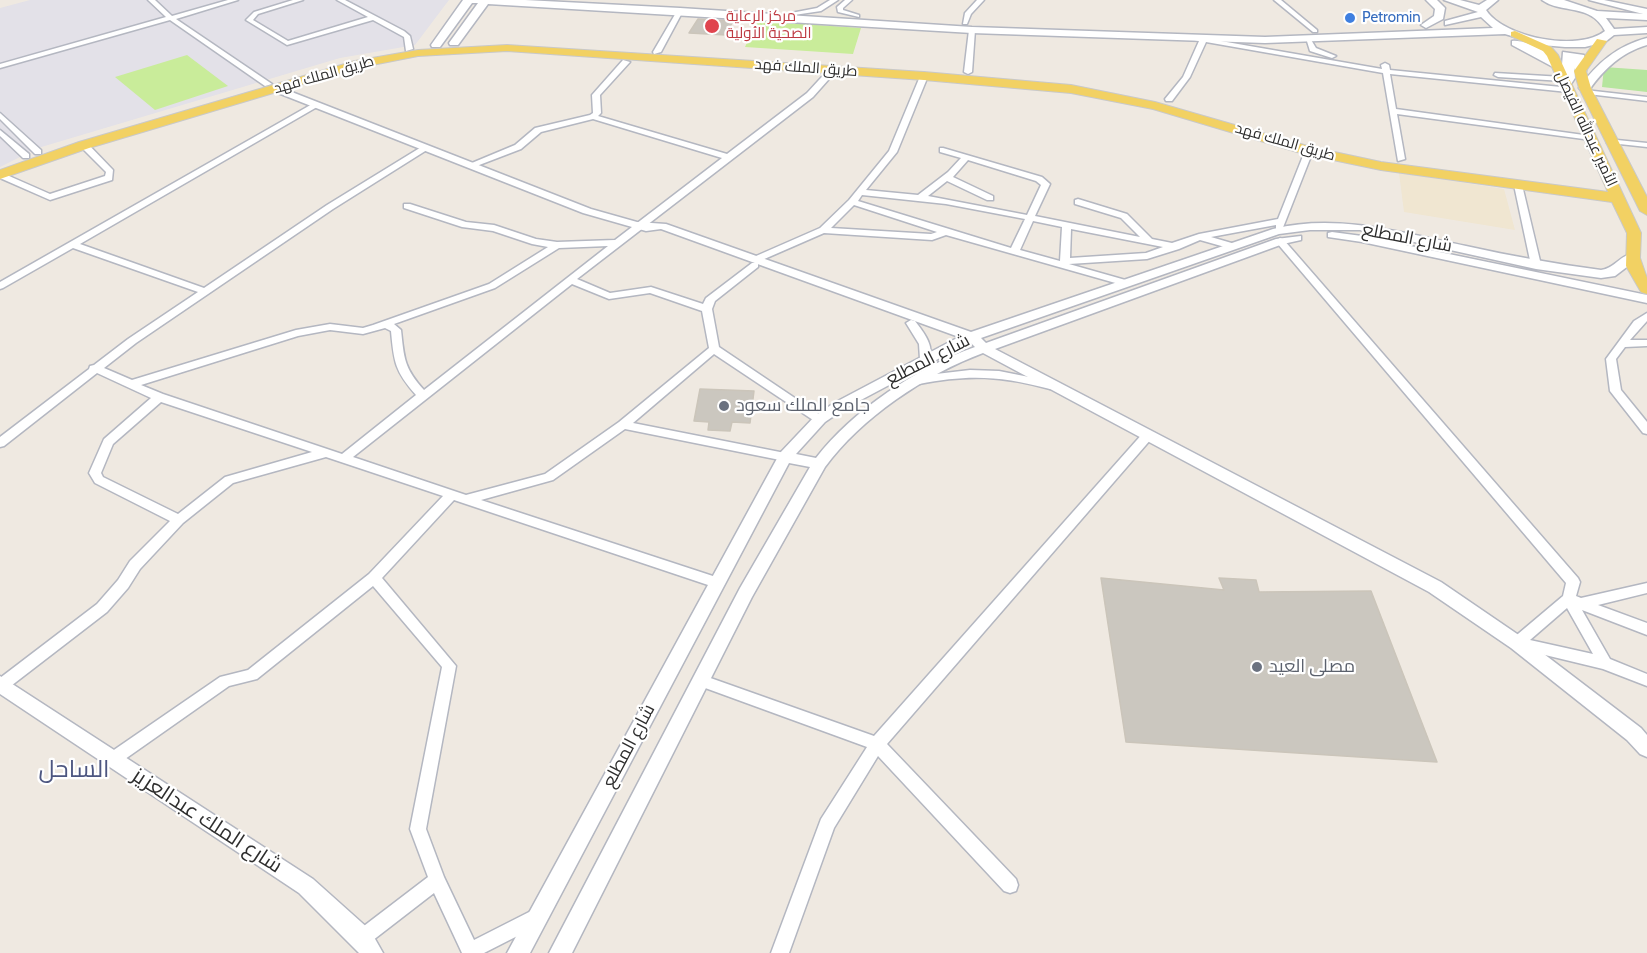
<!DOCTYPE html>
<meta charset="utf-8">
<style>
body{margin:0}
canvas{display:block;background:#efe9e1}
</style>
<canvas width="1647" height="953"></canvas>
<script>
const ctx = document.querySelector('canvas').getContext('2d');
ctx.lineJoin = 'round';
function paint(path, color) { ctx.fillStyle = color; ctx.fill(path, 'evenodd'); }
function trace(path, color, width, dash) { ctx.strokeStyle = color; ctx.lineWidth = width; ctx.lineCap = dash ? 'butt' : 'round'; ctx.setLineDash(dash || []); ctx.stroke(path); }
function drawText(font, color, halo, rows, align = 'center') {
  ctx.font = font + ' Cabin,Cairo,sans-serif'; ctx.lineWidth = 4.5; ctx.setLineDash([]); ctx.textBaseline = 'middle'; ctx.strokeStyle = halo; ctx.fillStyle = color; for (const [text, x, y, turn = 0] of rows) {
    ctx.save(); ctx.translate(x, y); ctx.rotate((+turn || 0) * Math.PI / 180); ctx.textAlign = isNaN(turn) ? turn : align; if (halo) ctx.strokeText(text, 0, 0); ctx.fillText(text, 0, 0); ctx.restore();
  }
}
paint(new Path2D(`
 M30 0H449L415 45 340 58 38 148 0 167V8Z`), '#e3e1e8');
paint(new Path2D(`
 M1399 173 1504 189 1515 230 1404 212Z`), '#f0e6d1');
paint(new Path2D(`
 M1604 67 1647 70V92L1602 87Z`), '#b6e59e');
paint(new Path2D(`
 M757 21 861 28 853 54 745 47Z
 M187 55 228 86 155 110 115 77Z`), '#c9ec9a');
const building = new Path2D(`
 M698 19 733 21 726 35 689 33Z
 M700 389 754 391 750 423 732 422 730 431 708 430 709 422 694 421Z
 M1101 578 1224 590 1219 578 1256 580 1259 592 1371 591 1437 762 1126 742Z`);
paint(building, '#cbc7bf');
trace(building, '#cbc5ba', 1.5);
const minor = new Path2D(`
 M148 0H155L172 16 228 0H238L176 19 272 84 265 86 170 20 0 68V64L166 17Z
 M293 0H303L258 14 253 20 288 41 368 17 337 0H345L404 31 410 36 413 49 406 51 404 37 373 20 287 45 246 20 254 12Z
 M830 0H838L821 11 794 15 791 13 817 8Z
 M845 0H852L843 8V10L859 15V17L838 12 837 7Z
 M977 0H984L971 14 967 24H963L965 13Z
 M1274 0H1281L1317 30V32H1313Z
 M680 9 683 11 661 52 654 54 653 52 677 11Z
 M972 28 975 30 972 72 968 74 964 72 969 30Z
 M1192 36 1382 69 1381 65 1385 63 1389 65 1390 70 1571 88V92H1568L1390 74 1396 109 1591 136 1595 138 1591 140 1397 114 1405 159 1398 161 1383 73 1206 42 1190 77 1172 101H1166L1165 99 1183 77 1199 41 1190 39 1189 38Z
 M1306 38H1310L1316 48 1336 56 1332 58 1310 51Z
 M623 60 630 62 600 95 601 113 598 116 727 154 807 93 830 68 837 70 813 97 577 279 610 293 651 287 703 304 706 298 752 263H758V267L715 301 712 309 719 347 826 419 820 423 816 422 714 354 633 423 785 453 791 457 789 460 785 461 625 429 553 480 481 500 722 579 724 583 722 587 717 588 454 500 382 578 456 666 426 829 444 877 474 940 535 909 541 912 544 918 541 924 484 953H462L434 893 368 944 362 947 356 944 353 938 356 932 428 877 410 829 442 667 373 586 257 679 229 686 118 764 113 766 108 764 105 759 108 754 220 677 248 670 369 574 443 496 326 457 233 483 183 523 140 569 128 588 107 612 7 689 0 690V678L97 604 118 580 130 561 170 521 95 483 89 473 104 439 151 398 97 373 4 446 0 447V437L89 369 90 366 94 365 128 339 198 292 73 248 3 288 0 289V282L314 103 318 105 317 107 80 244 204 288 327 205 423 146 430 148 333 209 136 343 104 368 132 380 296 330 330 324 363 328 373 325 489 284 548 247 532 244 493 231 462 227 404 208V204H410L466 222 494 225 536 239 557 242 615 240 722 158 593 119 541 132 521 149 474 167 467 165 515 145 535 128 590 115 593 113 592 95ZM608 246 424 390C404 368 404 358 401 330L394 324 495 288 559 248ZM572 284 609 299 650 293 702 311 709 348 619 422 545 474 466 495 353 457ZM385 328 391 331C394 363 395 371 416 395L342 454 163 394 141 385 298 336 330 330 363 334ZM161 402 312 452 225 477 178 514 103 477 101 473 113 444Z
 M1495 73 1563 77 1567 79 1563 81 1498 77 1494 75Z
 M921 74 928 76 897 152 866 190 918 195 948 172 961 158 940 152V148H943L1042 177 1050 184 1035 216 1140 237 1121 218 1075 204V200L1078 199 1127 214 1152 239 1172 243 1199 234 1278 219 1305 151 1309 149 1313 151 1282 230H1276V225L1211 237 1235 244 1237 246 1232 249 1200 240 1179 249 1147 259 1069 264 1129 281 1131 283 1126 286 946 235 932 240 824 233 762 260H756V256L820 228 849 200 889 151ZM968 160 1036 181 1041 185 1027 215 928 196 947 181 987 200H993V196L953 177ZM862 195 946 204 1025 219 1011 248 858 201ZM854 205 937 232 931 234 831 228ZM1033 221 1062 227 1060 261 1020 250ZM1071 229 1163 247 1146 253 1070 258Z
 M1585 90 1647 97V101L1588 94H1585Z
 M0 113 41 150V154H35L0 119Z
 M0 130 29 154V158H23L0 136Z
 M1607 139 1647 143V147L1610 143H1607Z
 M81 143H87L113 170 112 180 50 200 0 178V172L50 194 105 176 106 172 81 147Z
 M1518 182 1522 185 1541 265 1536 268 1531 265 1514 185Z
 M1280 238 1283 239 1578 578 1580 582 1576 596 1581 598 1647 583V593L1598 605 1647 623V635L1582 610 1610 659 1647 674V686L1603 669 1512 647 1510 643 1512 639 1563 596 1566 583 1277 243 1275 241ZM1567 608 1593 654 1530 640Z
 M1647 313V321L1630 340H1647V346L1625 347 1616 359 1621 390 1647 422V434L1643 433 1610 391 1606 359 1634 321Z
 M911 320 915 321C924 333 935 346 929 361L925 362 920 359 919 344 906 323Z
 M970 370 999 371 1054 382 1055 385 1050 389C1001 376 969 374 919 384L914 380 919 376Z
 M1148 431 1152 432 1154 435 1152 438 887 744 1016 879 1018 885 1016 891 1010 893 1004 891 878 756 834 828 789 953H771L821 819 867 747 697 685 695 681 697 677 702 675 874 736 1144 432Z`);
const tertiary = new Path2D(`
 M1589 0H1604L1647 9V15Z
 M273 87H279L591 209 637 222 666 224 971 332 1273 229C1338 213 1403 233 1466 246 1511 256 1556 264 1601 270 1615 269 1622 252 1636 254V260L1615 276 1601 278 1536 269 1360 230H1310L1279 234 981 338 986 343 1276 239 1301 236V240L1283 244 995 349 1441 582 1523 638 1641 728 1647 735V757L1640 754 1627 740 1511 648 1429 592 983 353C926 374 861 418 825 467L752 597 572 953H549L740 588 810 467 789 463 530 953H507L780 453 815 416 834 403 959 337 661 229 646 231 583 213 273 91ZM970 342 975 347C918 367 853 410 816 458L796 454 825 422 844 409Z
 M1332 232 1362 236 1647 295V303L1362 242 1328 237V233Z
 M0 676 313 879 370 930 383 953H359L299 893 0 694Z`);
const secondary = new Path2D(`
 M463 0H525L680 8 972 27 1265 37 1493 28 1481 17 1445 25V21L1478 12 1444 0H1460L1479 5 1487 0H1498L1486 10C1504 38 1579 52 1605 31 1591 3 1561 14 1542 0H1564L1597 11 1647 14V20L1606 18 1614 29 1647 27V33L1614 35 1605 42 1585 47H1565L1542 45 1505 34 1265 43 972 33 488 4 458 45H450L449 43 478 3H472L440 47H432L431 45Z
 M1426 0H1437L1445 8 1443 19 1426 28 1421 25 1434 16 1435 9Z
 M1647 38V45C1621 53 1605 68 1589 90H1581L1579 88C1597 63 1617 46 1647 38Z
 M1512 41C1527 39 1552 55 1562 65L1563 52 1584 55 1586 71 1576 73 1574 68 1575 78 1571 84 1561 86 1562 65 1553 67 1512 45Z`);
const primary = new Path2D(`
 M1515 31 1551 47 1558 55 1641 233 1640 258 1647 278V294L1641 292 1626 266 1627 233 1612 202 1381 170 1304 154 1153 109 1071 93 924 80 507 51 418 56 357 68 89 148 0 179V170L79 142 355 61 418 50 507 45 924 72 1071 85 1155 102 1311 147 1381 162 1608 192 1547 56 1543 51 1511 36V32Z
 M1597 39 1607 41 1586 71 1591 88 1647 197V215L1640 211 1579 88 1574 71Z`);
trace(minor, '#b4b7c1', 3);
trace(tertiary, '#b4b7c1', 3);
trace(secondary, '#b4b7c1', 3);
trace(primary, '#c9c9c9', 2);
paint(minor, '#fff');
paint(tertiary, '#fff');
paint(secondary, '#fff');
paint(primary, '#f2d163');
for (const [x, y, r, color] of [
 [1350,18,6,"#3f7fe0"],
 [712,26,8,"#e0444e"],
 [724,406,6,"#6b7280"],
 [1257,667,6,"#6b7280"]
]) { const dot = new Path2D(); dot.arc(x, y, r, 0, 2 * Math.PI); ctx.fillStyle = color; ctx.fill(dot); trace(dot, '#fff', 2); }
drawText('15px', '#be3a42', '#fff', [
 ["مركز الرعاية",726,17],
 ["الصحية الأولية",726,34]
], 'left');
drawText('15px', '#366cbe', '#fff', [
 ["Petromin",1362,18]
], 'left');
drawText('15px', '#2e2e2e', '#fff', [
 ["طريق الملك فهد",806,68,4],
 ["طريق الملك فهد",324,75,-16],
 ["الأمير عبدالله الفيصل",1586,129,65],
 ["طريق الملك فهد",1285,142,16]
]);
drawText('18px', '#2e2e2e', '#fff', [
 ["شارع المطلع",1407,238,11],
 ["شارع المطلع",928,360,-27],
 ["شارع المطلع",629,746,-62]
]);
drawText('18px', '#5b616d', '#fff', [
 ["جامع الملك سعود",736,406],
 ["مصلى العيد",1269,667]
], 'left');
drawText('21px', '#2e2e2e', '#fff', [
 ["شارع الملك عبدالعزيز",207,821,33]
]);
drawText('24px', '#4d5680', '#fff', [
 ["الساحل",74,770]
]);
</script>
